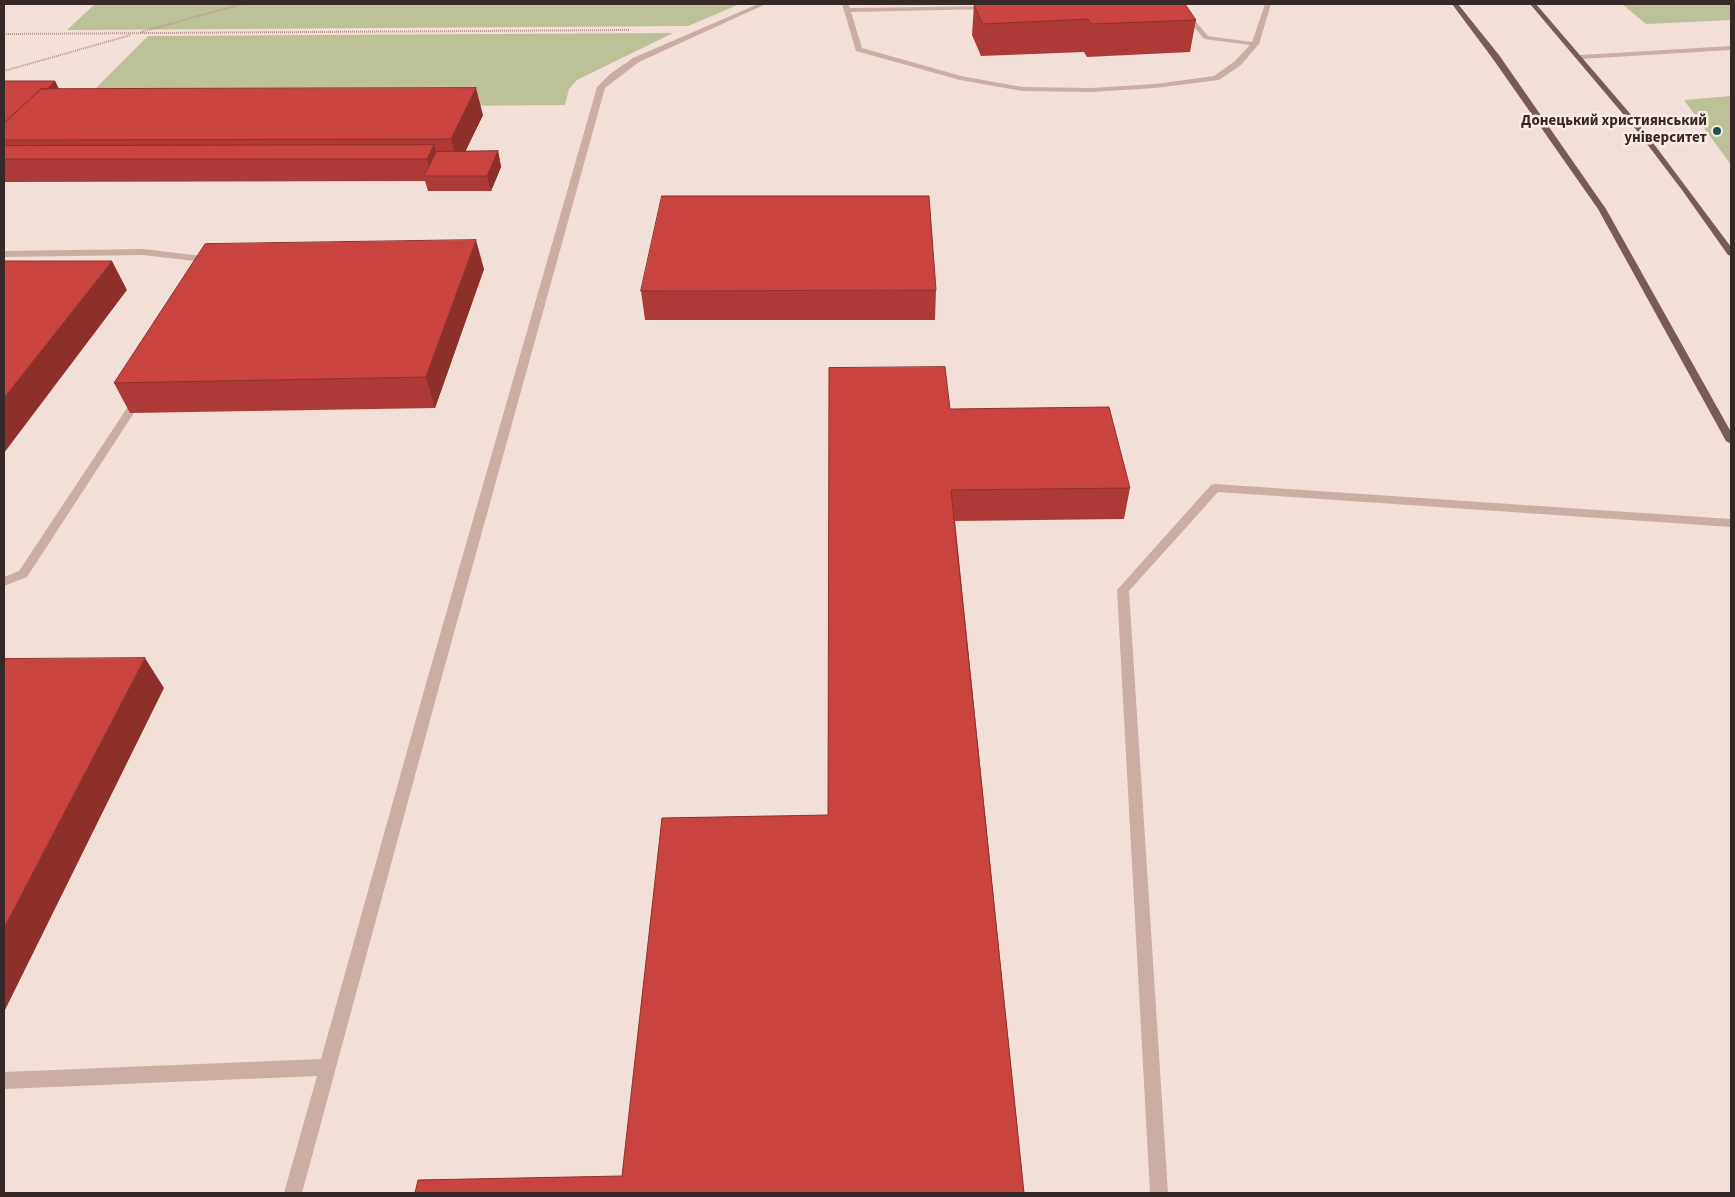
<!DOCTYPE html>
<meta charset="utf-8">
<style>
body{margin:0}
#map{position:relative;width:1735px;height:1197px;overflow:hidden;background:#f2e0d8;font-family:"Source Sans 3",sans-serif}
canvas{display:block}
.frame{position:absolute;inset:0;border:5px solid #352826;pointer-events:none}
</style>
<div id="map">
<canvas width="1735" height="1197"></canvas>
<div class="frame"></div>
</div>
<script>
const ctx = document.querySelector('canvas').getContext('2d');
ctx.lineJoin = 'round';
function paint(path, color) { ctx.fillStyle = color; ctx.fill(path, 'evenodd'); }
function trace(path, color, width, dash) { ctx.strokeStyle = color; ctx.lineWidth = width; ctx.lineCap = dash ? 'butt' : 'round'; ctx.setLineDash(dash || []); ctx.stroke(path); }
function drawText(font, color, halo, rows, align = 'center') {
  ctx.font = font + ' "Source Sans 3",sans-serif'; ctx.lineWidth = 5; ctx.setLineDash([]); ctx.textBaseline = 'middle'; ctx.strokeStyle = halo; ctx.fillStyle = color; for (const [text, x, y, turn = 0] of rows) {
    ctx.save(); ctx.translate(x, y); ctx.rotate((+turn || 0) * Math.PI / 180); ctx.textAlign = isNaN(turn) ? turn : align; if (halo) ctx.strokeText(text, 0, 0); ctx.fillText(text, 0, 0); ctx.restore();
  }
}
paint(new Path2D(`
 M95 4H740L688 26 67 30Z
 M1622 4H1731V20L1646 24Z
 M673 33 577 80 569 89 565 105 75 109 148 36Z
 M1731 96V165L1684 100Z`), '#bcc198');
trace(new Path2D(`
 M141 32 242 4
 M4 34 630 30
 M4 71 131 35`), '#b6978e', 2, [1, 1]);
paint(new Path2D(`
 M758 4H766L639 62 605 88 439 687 302 1193H284L317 1076 4 1089V1072L321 1059 425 687 597 87 610 74 633 58Z
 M842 4H848L850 8 993 6V8L991 9 851 12 862 48 961 76 1022 87 1091 88 1155 84 1214 76 1235 61 1250 45 1204 39 1183 13V11H1187L1208 36 1252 42 1265 4H1271L1259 44 1241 65 1219 80 1155 88 1091 92 1022 91 960 80 856 51Z
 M143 249 211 257 216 260 211 263 143 255 4 257V251Z
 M138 396 143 399 27 577 4 586V577L19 571 133 399Z
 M1215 484 1731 519V527L1218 492 1129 591 1168 1193H1150L1117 590 1211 485Z`), '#caaea4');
paint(new Path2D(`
 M1731 46V50L1581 59 1577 57 1581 55Z`), '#caaea4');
paint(new Path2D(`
 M1452 4H1458L1499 55 1606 209 1731 432V444L1726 441 1598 209 1493 59Z
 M1530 4H1536L1639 124 1731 247V256L1728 255 1682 190 1634 127Z`), '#785b56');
paint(new Path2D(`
 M974 4 1196 20 1190 52 1087 57 1084 52 981 56 972 35Z
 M4 81H55L59 89 483 115 465 151H498L501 167 491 191H428L425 181 4 182Z
 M484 269 435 408 130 413 114 383Z
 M936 290 935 320H645L641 291Z
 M950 409 1130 488 1124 519 955 521 1024 1193 828 815Z`), '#ad3a36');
paint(new Path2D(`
 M55 81 65 102 4 130Z
 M476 88 483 115 458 167 451 139Z
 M434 145 440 167 432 176 427 159Z
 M498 151 501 167 491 191 487 176Z
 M476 240 484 269 435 408 426 377Z
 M112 261 127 290 4 453V398Z
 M145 658 164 688 4 1012V928Z`), '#8d302c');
const building = new Path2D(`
 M974 4H1185L1196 20 1091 24 1088 19 983 24Z
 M4 81H55L47 89H41L4 123Z
 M476 88 451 139 4 140V123L41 89Z
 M434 145 427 159H4V146Z
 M498 151 487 176H424L436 152Z
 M662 196H929L936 290 641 291Z
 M476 240 426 377 114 383 205 244Z
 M4 261H112L4 398Z
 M945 367 950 409 1109 407 1130 488 951 490 1024 1193H415L418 1180 622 1176 662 818 828 815 829 368Z
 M145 658 4 928V659Z`);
paint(building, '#c9443f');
trace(building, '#8d302c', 1);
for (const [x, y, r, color] of [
 [1717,131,5,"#1b574f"]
]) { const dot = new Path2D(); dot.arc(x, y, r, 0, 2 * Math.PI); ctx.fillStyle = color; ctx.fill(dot); trace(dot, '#faece5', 2); }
drawText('bold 15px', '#352826', '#faece5', [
 ["Донецький християнський",1707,122],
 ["університет",1707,139]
], 'right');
</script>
